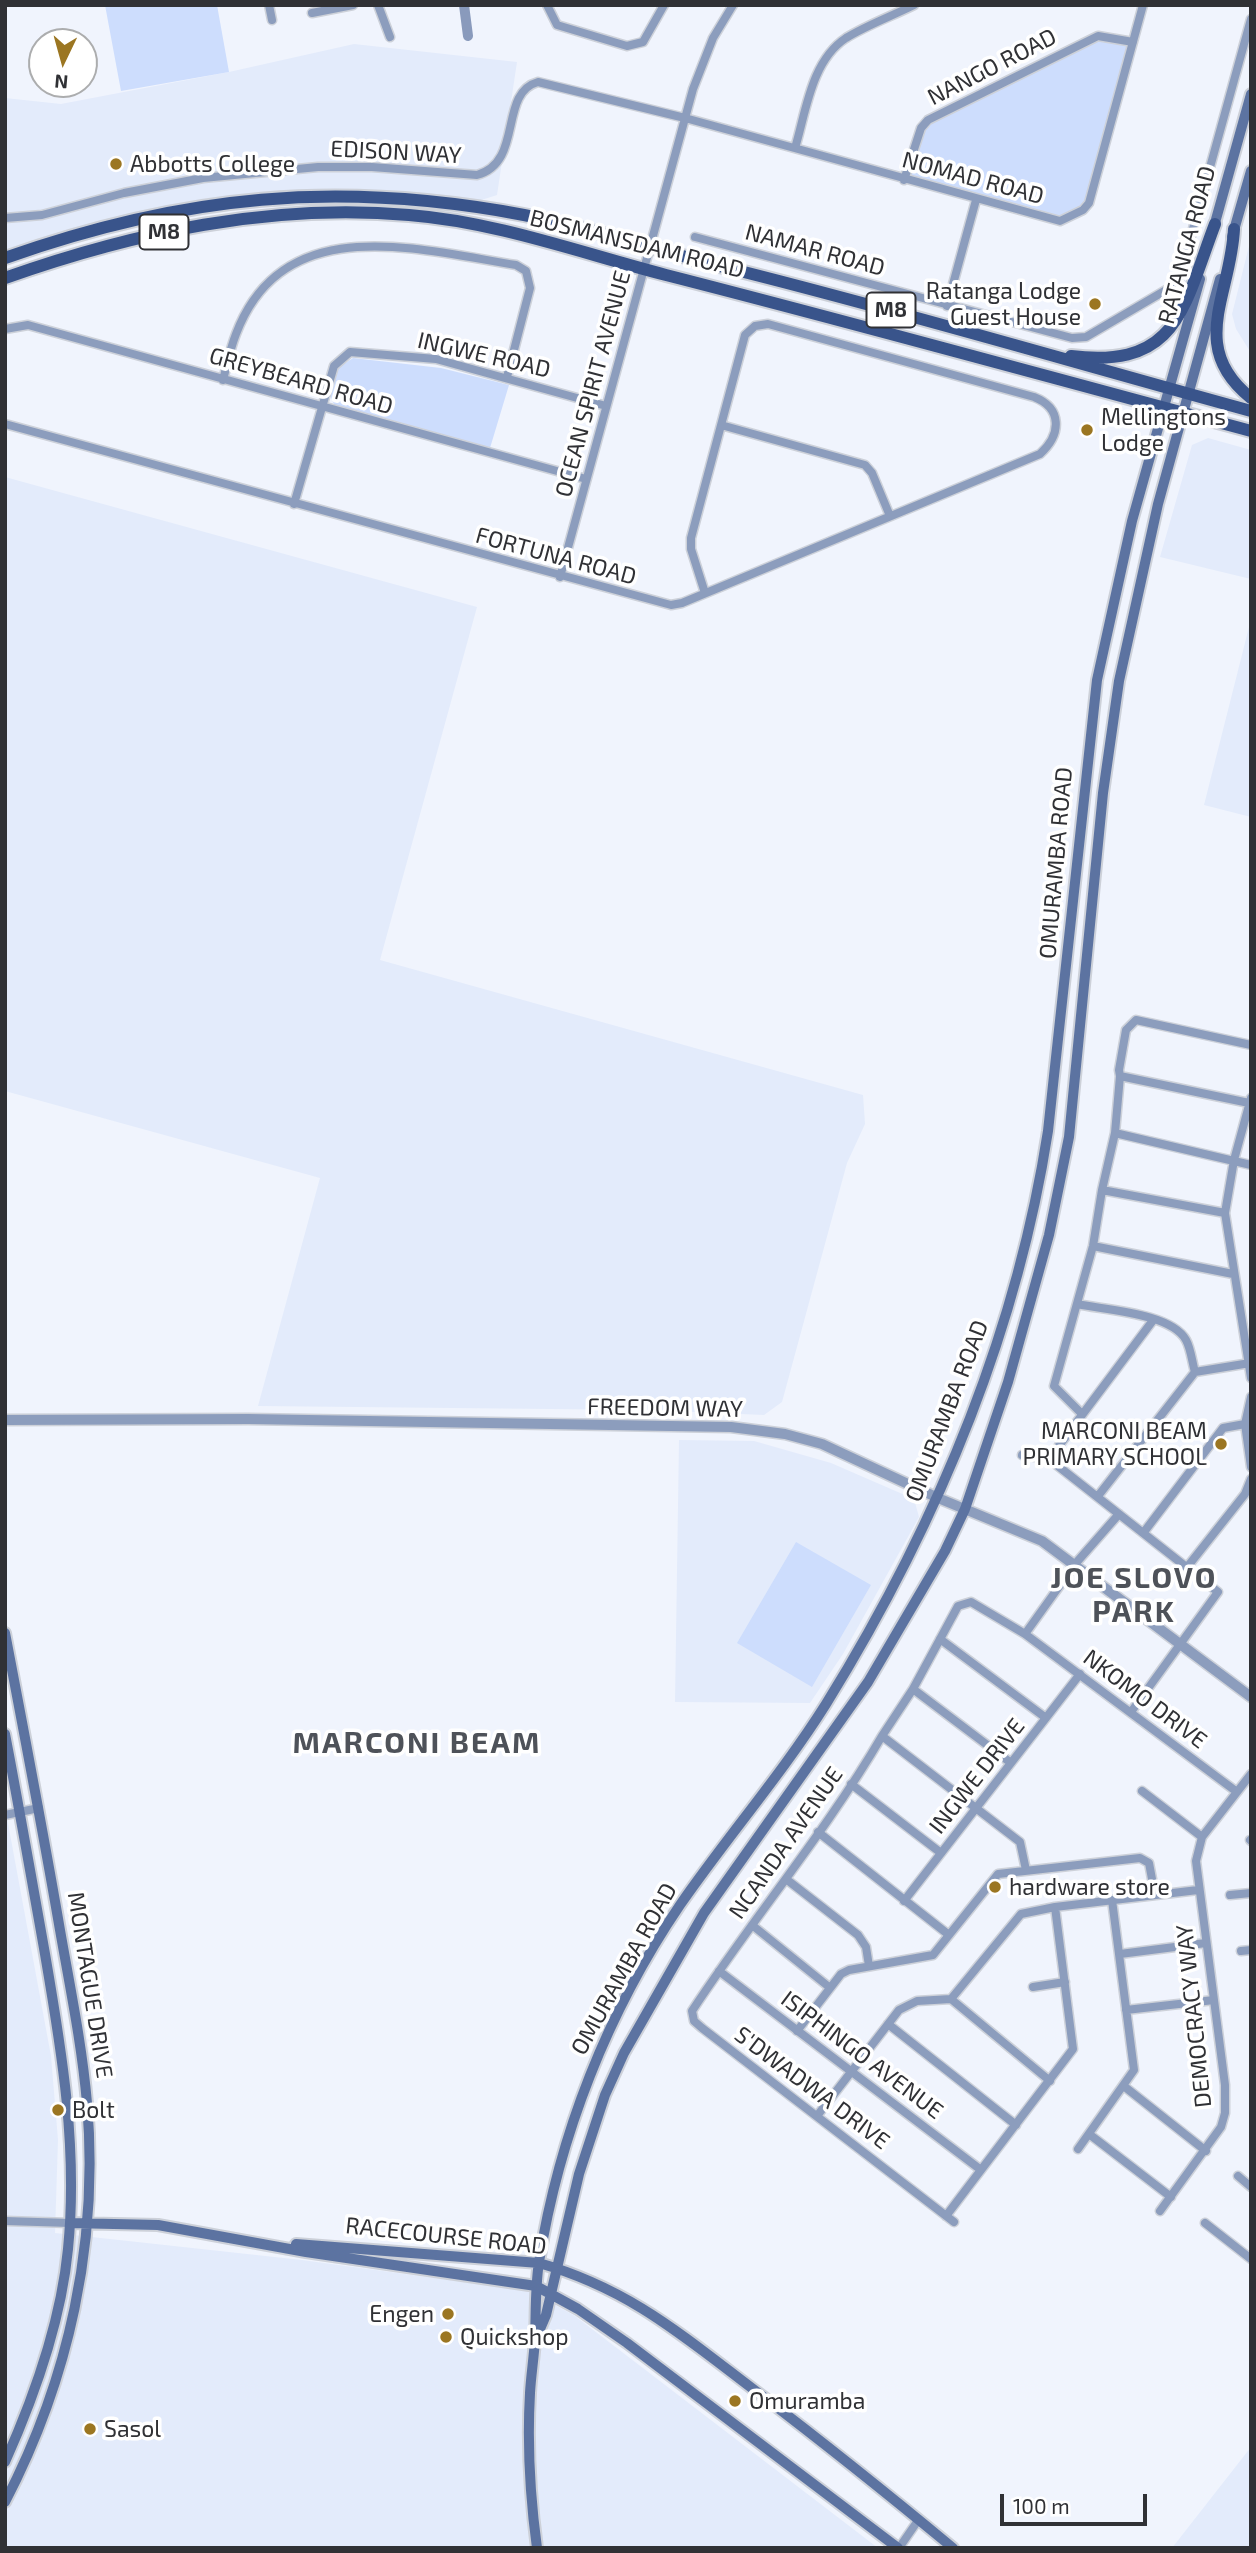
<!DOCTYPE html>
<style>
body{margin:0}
#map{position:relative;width:1256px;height:2553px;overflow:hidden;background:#f0f4fd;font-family:"Exo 2",sans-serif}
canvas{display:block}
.frame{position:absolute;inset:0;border:7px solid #303135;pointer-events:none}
.north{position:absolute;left:28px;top:28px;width:70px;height:70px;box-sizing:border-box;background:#fff;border:2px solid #acadae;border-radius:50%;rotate:185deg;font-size:19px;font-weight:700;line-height:28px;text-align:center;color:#303135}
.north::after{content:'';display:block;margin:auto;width:24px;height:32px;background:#9b7622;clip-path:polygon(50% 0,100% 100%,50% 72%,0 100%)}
.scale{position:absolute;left:1000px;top:2494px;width:147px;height:32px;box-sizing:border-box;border:4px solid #303135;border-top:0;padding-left:9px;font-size:21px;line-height:24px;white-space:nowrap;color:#303135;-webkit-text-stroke:5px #fff;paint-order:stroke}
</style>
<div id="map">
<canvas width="1256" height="2553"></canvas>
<div class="frame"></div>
<div class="north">N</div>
<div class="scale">100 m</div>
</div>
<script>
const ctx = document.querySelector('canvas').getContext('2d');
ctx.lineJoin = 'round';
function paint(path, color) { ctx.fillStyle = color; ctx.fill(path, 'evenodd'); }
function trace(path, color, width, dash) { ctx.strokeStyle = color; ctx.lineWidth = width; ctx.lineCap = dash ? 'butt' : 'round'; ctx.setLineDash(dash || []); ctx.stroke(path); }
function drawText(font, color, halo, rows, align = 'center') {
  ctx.font = font + ' "Exo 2",sans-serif'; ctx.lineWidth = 7; ctx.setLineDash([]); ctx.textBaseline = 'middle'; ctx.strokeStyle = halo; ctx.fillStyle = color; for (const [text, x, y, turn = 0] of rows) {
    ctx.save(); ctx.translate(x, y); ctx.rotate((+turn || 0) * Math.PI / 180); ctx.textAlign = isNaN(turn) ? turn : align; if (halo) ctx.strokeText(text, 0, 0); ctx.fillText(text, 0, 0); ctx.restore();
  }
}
paint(new Path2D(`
 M354 44 517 62 497 195 466 205 323 194 239 196 120 227 5 266V98L61 104 229 72Z
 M1251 238V353L1236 329 1232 314Z
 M1208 438 1251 450V579L1160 557 1192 445Z
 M5 477 477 607 380 960 863 1095 865 1124 847 1163 782 1402 764 1415 647 1410 258 1406 320 1178 5 1091Z
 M1249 627 1251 628V817L1204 805Z
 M679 1440 754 1441 831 1463 914 1499 919 1517 843 1654 810 1703 675 1702Z
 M5 1807 51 2056 58 2140 55 2233 302 2260 530 2291 575 2316 878 2548H5Z
 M1251 2447V2548H1172Z`), '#e3ebfb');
paint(new Path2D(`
 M105 5H217L229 72 121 91Z
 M1099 35 1133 42 1087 203 1062 219 904 181 919 128Z
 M353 358 441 368 509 385 490 448 335 406 330 396 336 369Z
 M796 1542 871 1585 812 1687 737 1643Z`), '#cdddfd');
trace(new Path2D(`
 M464 5 468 36`), '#899abc', 10);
const minor = new Path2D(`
 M269 5 272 20
 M378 5 390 37
 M547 5 557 25 627 46 643 42 664 5
 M312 13 353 5
 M795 148C806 112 811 61 846 38 867 25 892 16 914 5
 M904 180 921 128 928 120 1098 36 1133 42
 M5 218 42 215 124 193 203 178 318 167H372L477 175C524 162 498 93 538 82L685 118 1060 221 1083 210 1089 203 1143 5
 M695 237 1072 338 1086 337 1178 283 1251 19
 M947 306 976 200
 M5 329 28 325 586 479
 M223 380C227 365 230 349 236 334 283 210 417 249 516 265L526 271 530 288 507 377
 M5 424 671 605 682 603 1040 454C1062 434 1062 408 1034 397L768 324 755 326 745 335 691 538V549L705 593
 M721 425 865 465 872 473 890 516
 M294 504 334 366 350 352 436 359 606 406
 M560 577 693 89 713 38 733 5
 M1120 1076 1115 1133 1251 1165
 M1251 1098 1234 1160 1225 1213 1251 1378
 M1249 1103 1120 1076 1119 1070 1126 1030 1136 1020 1251 1045
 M1115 1133 1102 1190 1225 1213
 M1093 1246 1233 1274
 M1077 1304C1105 1310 1171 1313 1186 1340 1191 1349 1192 1362 1195 1372
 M1195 1372 1250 1363
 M1251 1397 1245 1424 1251 1467
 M1082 1414 1054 1386 1093 1246 1102 1190
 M1022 1455 1049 1459 1218 1592 1131 1712
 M1049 1459 1154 1319
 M1098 1496 1195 1372
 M1144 1532 1223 1428 1245 1424
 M1188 1566 1245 1494 1251 1479
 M1025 1634 1076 1563 1119 1514
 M940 1639 1046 1718
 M913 1689 958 1606 971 1602 1025 1634 1237 1792
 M882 1736C826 1832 753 1918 692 2011L694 2021 702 2028 954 2222
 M1011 1763 913 1689 882 1736 1020 1842 1026 1870
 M851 1784 941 1853
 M1142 1791 1202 1837
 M5 1815 39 1808
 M818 1832 949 1935
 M1250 1840 1251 1841
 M786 1879 858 1935 866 1947 869 1966
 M1230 1895 1251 1893
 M904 1901 1080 1674
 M752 1925 829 1987
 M1241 1951 1251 1950
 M1120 1954 1206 1943
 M719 1971 981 2170
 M1033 1987 1065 1982
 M951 1999 1050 2081
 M1126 2010 1214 2000
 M888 2024 1016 2125
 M797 2031 841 1974 849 1970 933 1955 998 1874 1140 1858 1149 1863 1155 1895
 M1125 2087 1206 2151
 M817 2116 899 2010 917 2001 951 1999 1021 1914 1055 1907 1198 1890
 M1089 2134 1171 2197
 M1078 2149 1134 2070 1112 1900
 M1238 2176 1251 2187
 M1160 2211 1221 2127 1225 2113V2085L1196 1861 1202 1837 1251 1774
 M946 2216 1073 2049 1055 1907
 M5 2221 70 2223
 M1205 2223 1251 2259
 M899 2548 919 2519`);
const tertiary = new Path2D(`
 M5 1420 248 1419 731 1427 785 1434 822 1444 938 1498 1042 1541 1251 1697`);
const secondary = new Path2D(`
 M1213 230 1251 94
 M1232 237 1251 171
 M5 1633C24 1732 43 1831 60 1930 70 1987 82 2045 87 2103 99 2242 69 2379 5 2502
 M5 1734C19 1807 32 1881 45 1954 62 2052 78 2149 68 2249 61 2322 35 2395 5 2462
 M70 2223 158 2225 306 2252 536 2286 578 2309 627 2343 898 2548
 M296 2244 539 2263C630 2289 683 2336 757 2392 824 2443 889 2495 953 2548
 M537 2336 546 2315 579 2174 605 2095 624 2053 704 1913 868 1682 945 1551 965 1509 1008 1382 1049 1235 1069 1137 1103 793 1119 681 1158 504 1220 279
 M537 2548C530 2496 527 2445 530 2393 531 2375 534 2357 535 2339 536 2314 535 2288 539 2262 559 2135 608 2011 680 1905 727 1837 782 1774 826 1704 935 1528 1016 1337 1048 1131L1097 680 1132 521 1200 279`);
const primary = new Path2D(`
 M1234 229C1231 295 1187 347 1251 398
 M5 258C183 195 338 180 524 215 596 229 665 253 736 270 908 313 1079 364 1251 411
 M5 278C135 232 271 203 409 215 497 222 581 253 666 275 862 325 1056 379 1251 431
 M1071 356C1178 369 1183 308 1215 224`);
trace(minor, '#cdd1d9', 11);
trace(tertiary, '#cdd1d9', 13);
trace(secondary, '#cdd1d9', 14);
trace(primary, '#cdd1d9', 16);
trace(minor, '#8c9dbd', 8);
trace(tertiary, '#8c9dbd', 10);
trace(secondary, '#5c73a1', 10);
trace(primary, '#39548b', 12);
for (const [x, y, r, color] of [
 [116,164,7,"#9b7622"],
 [1095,304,7,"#9b7622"],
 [1087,430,7,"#9b7622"],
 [1221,1444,7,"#9b7622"],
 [995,1887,7,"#9b7622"],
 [58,2110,7,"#9b7622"],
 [448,2314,7,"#9b7622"],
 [446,2337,7,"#9b7622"],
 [735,2401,7,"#9b7622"],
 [90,2429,7,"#9b7622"]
]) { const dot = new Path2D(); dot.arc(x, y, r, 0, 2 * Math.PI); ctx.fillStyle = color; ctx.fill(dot); trace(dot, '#fff', 2.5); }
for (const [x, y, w] of [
 [164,232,49],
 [891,310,49]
]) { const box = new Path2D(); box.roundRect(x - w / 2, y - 17.5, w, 35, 5); ctx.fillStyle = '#fff'; ctx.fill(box); trace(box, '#303135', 2); }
drawText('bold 21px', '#303135', null, [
 ["M8",164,232],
 ["M8",891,310]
]);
drawText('23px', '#303135', '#fff', [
 ["NANGO ROAD",992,67,-27],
 ["EDISON WAY",396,152,3],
 ["NOMAD ROAD",973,178,15],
 ["BOSMANSDAM ROAD",637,244,14],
 ["RATANGA ROAD",1187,245,-75],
 ["NAMAR ROAD",815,250,15],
 ["INGWE ROAD",484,355,13],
 ["GREYBEARD ROAD",301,381,16],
 ["OCEAN SPIRIT AVENUE",593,384,-75],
 ["FORTUNA ROAD",556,556,15],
 ["OMURAMBA ROAD",1056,863,-85],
 ["FREEDOM WAY",665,1408,1],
 ["OMURAMBA ROAD",947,1411,-69],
 ["NKOMO DRIVE",1145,1699,37],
 ["INGWE DRIVE",977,1776,-52],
 ["NCANDA AVENUE",786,1843,-55],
 ["OMURAMBA ROAD",624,1969,-61],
 ["MONTAGUE DRIVE",90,1985,81],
 ["DEMOCRACY WAY",1194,2016,-96],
 ["ISIPHINGO AVENUE",862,2055,37],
 ["S'DWADWA DRIVE",812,2088,37],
 ["RACECOURSE ROAD",446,2236,6]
]);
drawText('23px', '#303135', '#fff', [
 ["Abbotts College",130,164],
 ["Ratanga Lodge",1081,291,"right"],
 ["Guest House",1081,317,"right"],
 ["Mellingtons",1101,417],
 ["Lodge",1101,443],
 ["MARCONI BEAM",1207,1431,"right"],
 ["PRIMARY SCHOOL",1207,1457,"right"],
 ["hardware store",1009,1887],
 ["Bolt",72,2110],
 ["Engen",434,2314,"right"],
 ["Quickshop",460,2337],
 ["Omuramba",749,2401],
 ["Sasol",104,2429]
], 'left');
ctx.letterSpacing = '2px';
drawText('bold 30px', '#4e5259', '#fff', [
 ["JOE SLOVO",1134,1578],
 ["PARK",1134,1612],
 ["MARCONI BEAM",417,1743]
]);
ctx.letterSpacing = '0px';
</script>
